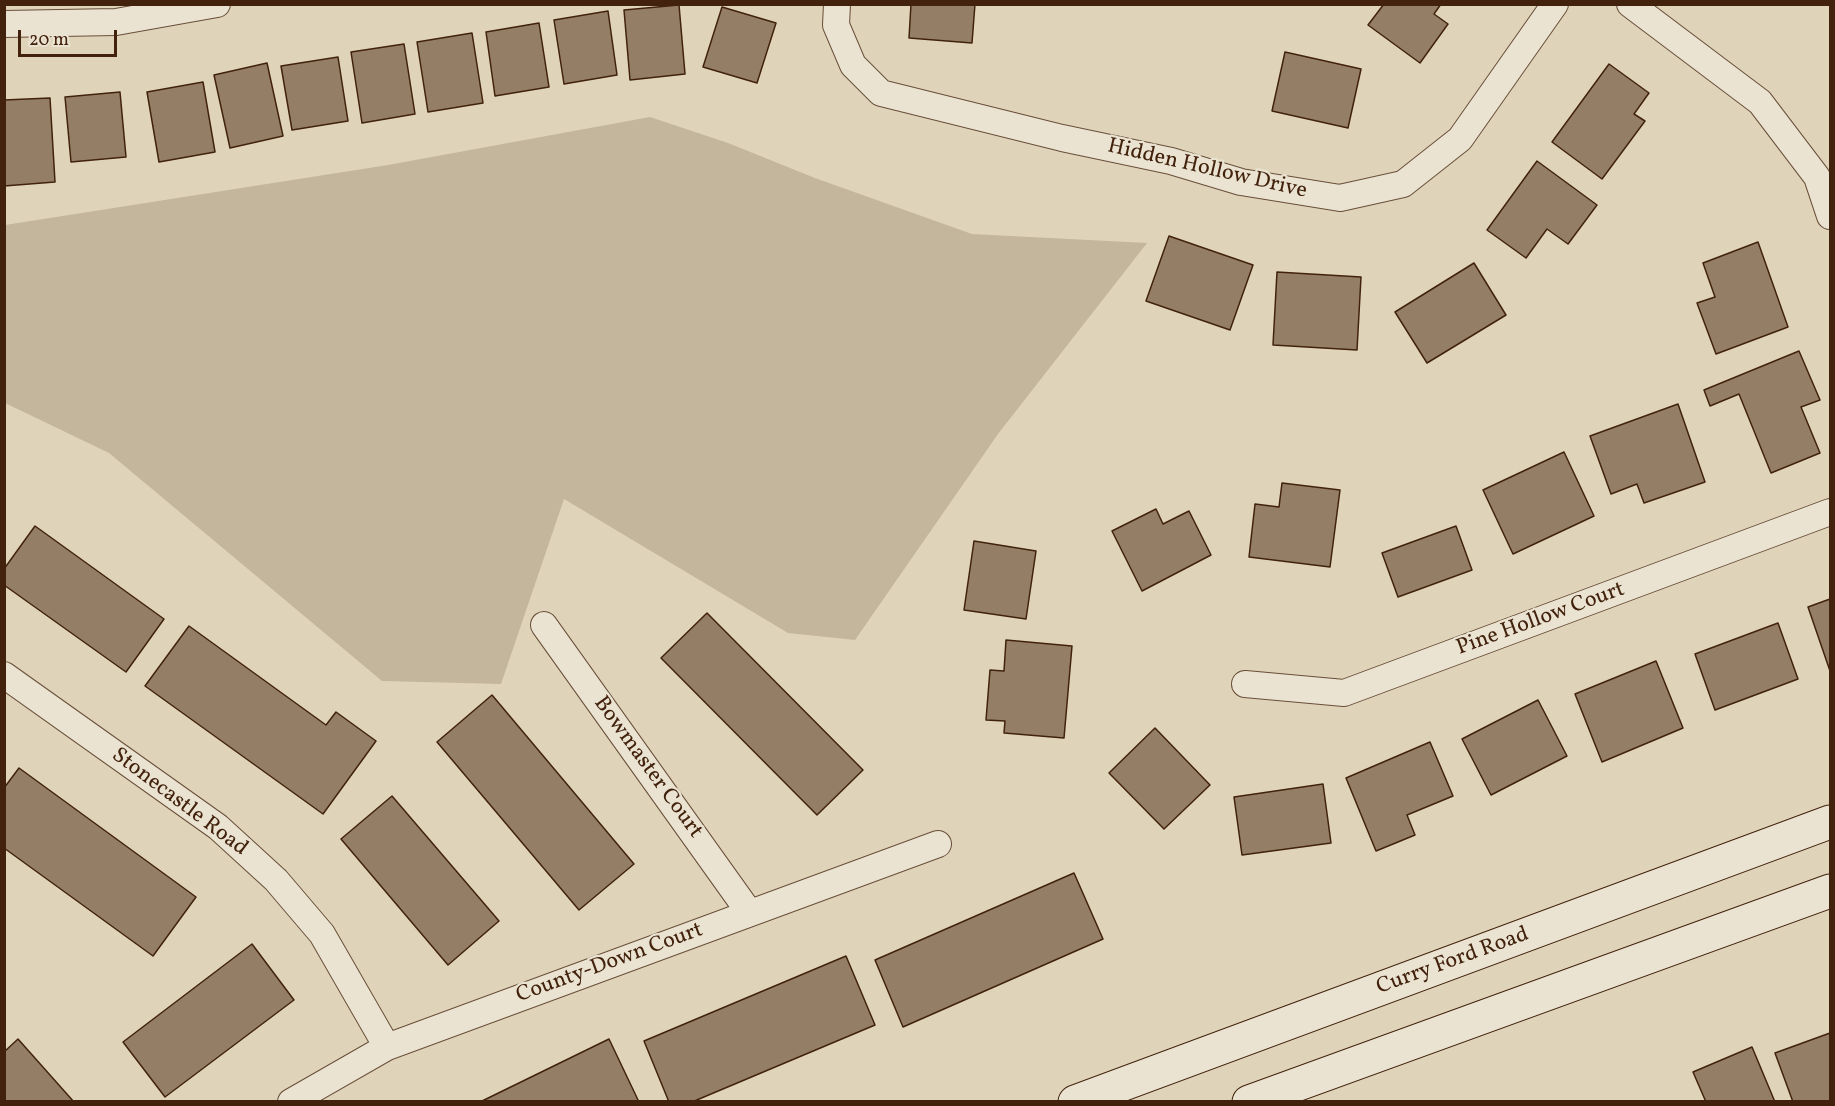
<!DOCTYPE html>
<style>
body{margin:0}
#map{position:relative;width:1835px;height:1106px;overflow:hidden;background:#dfd4ba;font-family:Vollkorn,serif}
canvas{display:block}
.frame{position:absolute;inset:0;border:6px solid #42220c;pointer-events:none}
.scale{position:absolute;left:18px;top:30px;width:99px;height:27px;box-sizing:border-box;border:3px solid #42220c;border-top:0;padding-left:8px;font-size:18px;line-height:21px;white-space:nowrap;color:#42220c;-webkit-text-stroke:4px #eae3d2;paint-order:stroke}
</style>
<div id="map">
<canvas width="1835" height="1106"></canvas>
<div class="frame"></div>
<div class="scale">20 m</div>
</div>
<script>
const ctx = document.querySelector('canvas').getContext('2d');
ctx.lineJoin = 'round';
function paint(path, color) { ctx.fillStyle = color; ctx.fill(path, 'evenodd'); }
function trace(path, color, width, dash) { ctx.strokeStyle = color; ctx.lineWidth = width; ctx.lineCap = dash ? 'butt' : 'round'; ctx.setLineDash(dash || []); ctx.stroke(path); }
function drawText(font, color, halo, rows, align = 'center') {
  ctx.font = font + ' Vollkorn,serif'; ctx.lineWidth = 4.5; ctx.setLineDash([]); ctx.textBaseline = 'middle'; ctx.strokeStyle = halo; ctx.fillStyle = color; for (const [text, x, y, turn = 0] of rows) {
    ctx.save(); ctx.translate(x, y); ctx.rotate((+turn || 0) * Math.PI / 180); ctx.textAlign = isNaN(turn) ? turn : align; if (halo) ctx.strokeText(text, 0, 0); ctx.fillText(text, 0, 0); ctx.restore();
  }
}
paint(new Path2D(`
 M650 117 728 143 815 178 972 234 1147 243 998 434 855 640 788 633 564 499 501 684 382 681 109 453 5 403V225L388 165Z`), '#c4b69c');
const building = new Path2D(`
 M911 4H975L972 43 909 38Z
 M1384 4H1441L1434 14 1448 24 1420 63 1368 25Z
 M679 5 685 74 630 80 624 10Z
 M722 7 776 23 757 83 703 67Z
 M608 11 617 75 564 84 554 20Z
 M539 23 549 87 495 96 486 32Z
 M472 33 483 103 428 112 417 42Z
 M404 44 415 114 362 123 351 52Z
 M1285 52 1361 69 1348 128 1272 111Z
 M338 57 348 121 292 130 281 66Z
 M267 63 283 136 230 148 214 75Z
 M1609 64 1649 93 1634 114 1645 121 1602 179 1552 142Z
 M203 82 215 152 159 162 147 92Z
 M120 92 126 157 71 162 65 97Z
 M50 98 55 182 4 186V100Z
 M1537 161 1597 205 1568 244 1547 229 1526 258 1487 230Z
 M1169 236 1253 265 1230 330 1146 301Z
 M1758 242 1788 327 1716 354 1697 303 1715 297 1703 263Z
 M1474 263 1506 315 1427 363 1395 312Z
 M1277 272 1361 277 1357 350 1273 345Z
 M1799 351 1820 400 1801 407 1820 453 1771 473 1739 394 1710 406 1704 390Z
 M1678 404 1705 482 1644 503 1637 484 1611 494 1590 436Z
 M1564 452 1594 516 1513 554 1483 490Z
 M1282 483 1340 490 1330 567 1249 557 1255 504 1279 507Z
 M1156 509 1163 524 1189 511 1211 555 1142 591 1112 531Z
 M35 526 164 619 126 672 4 585V569Z
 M1456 526 1472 570 1398 597 1382 553Z
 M974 541 1036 551 1026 619 964 610Z
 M1830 599V671L1808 607Z
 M707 613 863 770 817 815 661 658Z
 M1778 623 1798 679 1715 710 1695 654Z
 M189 626 326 725 336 712 376 741 323 814 145 686Z
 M1006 640 1072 646 1064 738 1004 733 1005 721 986 720 990 670 1004 671Z
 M1656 661 1683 728 1602 762 1575 694Z
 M492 695 634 864 579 910 437 742Z
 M1538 700 1567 756 1491 795 1462 739Z
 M1155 728 1210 785 1164 829 1109 773Z
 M1430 742 1453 796 1407 815 1415 835 1376 851 1346 778Z
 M19 768 196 897 153 956 4 848V788Z
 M1323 784 1331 843 1242 855 1234 797Z
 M392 796 499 921 448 965 341 839Z
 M1074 873 1103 939 903 1027 875 960Z
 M252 944 294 1000 165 1097 123 1042Z
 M846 956 875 1025 692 1102H669L644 1041Z
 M1830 1033V1102H1793L1775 1053Z
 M18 1039 74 1102H4V1052Z
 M609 1039 639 1102H480Z
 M1752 1047 1775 1102H1706L1693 1072Z`);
paint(building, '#947f66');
trace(building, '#42220c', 1.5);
const street = new Path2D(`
 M837 4 836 25 853 65 881 93 1062 138 1171 161 1241 182 1340 198 1403 184 1460 139 1555 4
 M1630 4 1760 102 1817 177 1830 216
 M4 24 116 22 217 4
 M544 625 749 912
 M4 675 218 827 276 880 322 934 387 1047
 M1245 684 1344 693 1830 512
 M291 1102 387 1047 938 844`);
const secondary = new Path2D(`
 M1075 1102 1830 822
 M1249 1102 1830 891`);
trace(street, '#694e38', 28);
trace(secondary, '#42220c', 35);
trace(street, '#eae3d2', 26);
trace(secondary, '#eae3d2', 33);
drawText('22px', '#42220c', '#eae3d2', [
 ["Hidden Hollow Drive",1207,170,13],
 ["Pine Hollow Court",1541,620,-20],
 ["Bowmaster Court",647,768,54],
 ["Stonecastle Road",179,803,37],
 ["Curry Ford Road",1453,962,-20],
 ["County-Down Court",610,964,-20]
]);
</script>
